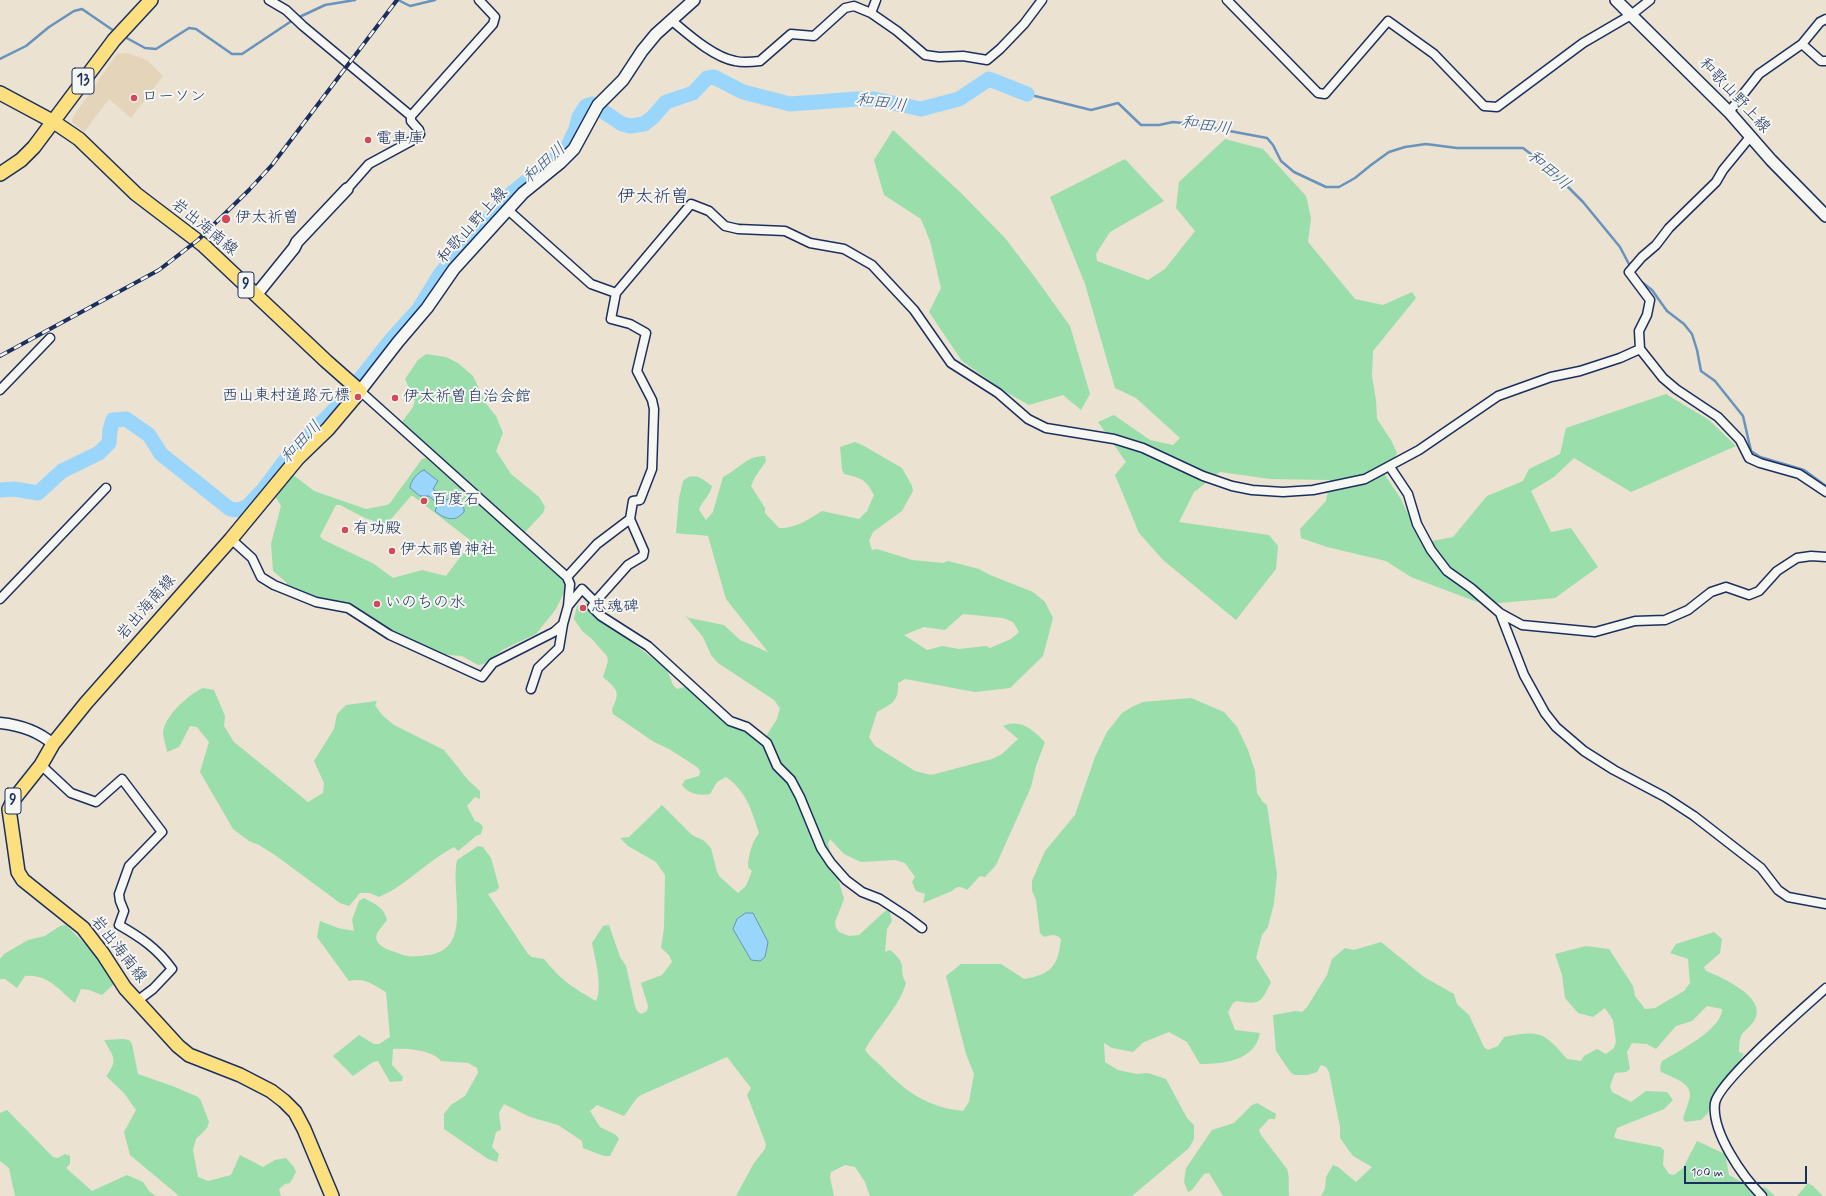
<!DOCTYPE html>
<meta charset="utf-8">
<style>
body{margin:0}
#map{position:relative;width:1826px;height:1196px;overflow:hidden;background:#ebe2d1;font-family:Mynerve,sans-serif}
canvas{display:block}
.scale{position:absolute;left:1684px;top:1166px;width:123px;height:18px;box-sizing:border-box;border:2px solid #1b2f5e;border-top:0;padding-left:5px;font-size:12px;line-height:14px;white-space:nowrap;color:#1b2f5e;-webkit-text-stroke:3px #f6f6f2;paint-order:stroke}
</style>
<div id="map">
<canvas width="1826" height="1196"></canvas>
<div class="scale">100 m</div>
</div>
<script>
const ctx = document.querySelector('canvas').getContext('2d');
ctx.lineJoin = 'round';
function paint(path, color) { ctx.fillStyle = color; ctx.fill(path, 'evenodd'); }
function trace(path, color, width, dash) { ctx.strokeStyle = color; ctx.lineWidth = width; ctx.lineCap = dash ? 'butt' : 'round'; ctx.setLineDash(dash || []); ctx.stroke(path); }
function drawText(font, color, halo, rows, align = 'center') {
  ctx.font = font + ' Mynerve,"Klee One",sans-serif'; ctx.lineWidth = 4; ctx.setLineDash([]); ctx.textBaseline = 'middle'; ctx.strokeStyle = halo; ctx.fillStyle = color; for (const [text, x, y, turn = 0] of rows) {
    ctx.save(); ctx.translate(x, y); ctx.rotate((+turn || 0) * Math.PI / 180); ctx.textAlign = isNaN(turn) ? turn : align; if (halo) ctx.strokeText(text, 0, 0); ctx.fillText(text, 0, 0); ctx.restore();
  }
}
paint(new Path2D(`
 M127 53 147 60 163 76 131 118 109 99 84 132 72 122 73 117 117 54Z`), '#e3d4ba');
paint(new Path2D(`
 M893 130 961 193 1005 238 1037 280 1070 326 1090 394 1081 410 1063 395 1029 405 1004 391 962 361 929 312 941 288 930 241 921 219 884 195 874 160Z
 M1225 139 1263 149 1306 196 1311 218 1308 242 1355 299 1383 305 1412 292 1416 298 1373 351 1372 376 1376 400 1377 419 1391 440 1397 453 1385 475 1401 499 1421 543 1453 537 1487 496 1523 481 1529 469 1560 454 1566 428 1666 394 1709 420 1736 446 1631 492 1574 458 1554 477 1531 491 1551 532 1571 528 1598 567 1555 598 1500 603 1477 602 1411 577 1386 561 1327 547 1301 538 1300 529 1326 501 1330 480 1270 479 1220 472 1194 492 1179 522 1269 535 1278 546 1276 569 1236 620 1163 560 1139 533 1115 475 1126 462 1098 422 1114 415 1150 440 1173 445 1180 438 1136 398 1115 388 1085 284 1050 197 1125 159 1164 201 1110 232 1096 254 1097 261 1148 280 1165 269 1195 231 1176 208 1179 182Z
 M426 354 446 357 458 363 473 376 487 405 496 416 503 433 496 451 511 474 539 497 545 507 543 513 526 531 523 533 402 422 413 407 415 401 405 379 418 360Z
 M855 442 864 446 902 468 912 486 913 491 902 511 873 532 869 541 872 550 877 549 912 560 943 563 948 561 979 569 990 575 1033 592 1045 602 1053 618 1043 656 1010 688 975 692 905 679 898 683C899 702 891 704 877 712L869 737 875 746 915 771 931 775 992 759 1002 754 1018 739 1003 726C1021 718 1033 730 1045 742L1036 766 1031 787 996 865 985 877 980 876 967 890C961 886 957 886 952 891L923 903 925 894 916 891 912 882 915 877 905 863 895 860 861 862 844 854 830 839 828 844 844 899 835 922 836 928 839 932 849 936 859 935 884 912 889 909 892 921 887 929 885 952 890 950C910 966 897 968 906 983 899 1008 877 1027 865 1050 869 1056 875 1060 880 1065 905 1091 926 1107 963 1111L969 1102 974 1074 966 1054 946 976 961 964H1001L1024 979C1052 974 1058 966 1061 939 1055 933 1051 935 1044 937L1040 933 1036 900 1032 891V881L1045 851 1075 815 1095 757 1107 732 1122 713 1132 707 1143 702 1191 698 1224 712 1237 727 1248 750 1255 771 1257 793 1263 802 1267 805 1277 874 1274 903 1268 927 1262 935 1256 958 1271 982C1261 1003 1260 1005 1237 1001L1233 1003 1228 1012 1235 1030 1260 1033C1255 1061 1223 1064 1200 1064L1187 1042 1169 1032 1144 1042 1133 1052 1112 1048 1104 1043 1105 1062 1118 1070 1137 1074 1148 1073 1166 1079 1187 1118 1194 1125V1139L1189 1148 1132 1196H870L865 1182 855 1167 845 1165 831 1172 830 1177 834 1196H736L754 1163 765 1149 766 1144 747 1095 751 1088 727 1057 641 1095 637 1098 624 1116 597 1105 590 1111 600 1127 616 1135 619 1139 610 1156H604L583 1148 582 1141 558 1125 530 1117 504 1104 499 1113 501 1130 496 1132 492 1147 499 1154 497 1162 488 1159 444 1129V1114L451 1105 465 1096 478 1073 477 1068 468 1063 441 1061C432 1050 407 1048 393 1049L392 1065 403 1077 402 1081 390 1082 378 1061 373 1062 353 1076 333 1056 359 1035 374 1044H379L390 1037 386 992C374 985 364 977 349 981L317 937 320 921 338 928 354 931 352 920 359 901 364 898C375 904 384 907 387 920L377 933 376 938C379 949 391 950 400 954 409 958 419 956 428 955 474 950 450 891 457 860L478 846 483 847 491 858 499 887 496 891 488 894 528 954 532 957 544 959C562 981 572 987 596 1001 603 988 595 958 592 943L603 926 609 925 620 957 626 966 635 1006 637 1011 641 1014 647 1011 648 1006 641 983 662 975 672 962 669 955 661 948 664 928 665 875 656 862 628 846 620 838 629 837 662 805 692 835 703 840 711 848 717 872 720 877 738 893 746 886 752 871 748 867C748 856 752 842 759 833 751 809 747 792 726 777L717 782 710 794C701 796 688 794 682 785L685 780 699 776 700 771 697 767 669 749 654 742 613 714 612 709C621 692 617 689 603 677L608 661 607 656 591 638 583 632 574 619 577 606 587 603 604 616 627 628 634 644 663 666 667 670 673 685 677 689 684 687 690 688 744 727 765 738 777 719 780 708 774 700 718 663 711 655 703 637 685 615 689 618 724 625 740 640 768 652 726 599 708 536C697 534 686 535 676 533L679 498 683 481C694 471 702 479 712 486 710 496 702 501 699 510L706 520 713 512 723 477C737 470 748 455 765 456L766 461 755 477 751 486 765 508V513L779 528C795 529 809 519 822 511L859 519 867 511 874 495C866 479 861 478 844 474L842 469 840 447ZM963 614 1003 618 1013 622 1019 632 1011 639 990 648 986 646 959 649 942 646 927 650 904 635 924 627 945 630Z
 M426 458 563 579 567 586 556 609 536 634 504 649 484 664 478 665 462 656 439 654 402 637 385 628 350 604 311 596 287 586 286 582 273 571 271 544 281 506 275 496 292 474 314 491 366 509 387 505 390 503 422 459ZM411 496H413L470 540V544L446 576 422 570 393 578 374 564 322 539 320 536 336 505H340L365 518 386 525Z
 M203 688 214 690 225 716 224 726 234 742 308 802 323 793 324 783 314 761 334 729 337 714 346 705 377 701 375 705 382 715 394 725 444 750 468 780 480 791V799L475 797 467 806 475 821 480 823 483 827 481 834 476 836 458 851 454 847C427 861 407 885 379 897L370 893H360L349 906 340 903 275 855 259 845 249 841 233 829 200 772 209 742 197 727 190 726 179 747 167 752C166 746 164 740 163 734 163 717 189 694 203 688Z
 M66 925 91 950 114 982 112 986 102 995 89 990 81 989 75 1003C57 989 49 974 25 976L17 988 5 979H0V959L4 954 28 940 45 936 60 926Z
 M1714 932 1722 939 1720 953 1704 967 1706 971C1721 977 1767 997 1755 1019 1752 1026 1744 1030 1741 1036 1739 1041 1739 1047 1739 1052L1744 1054 1726 1083 1711 1103 1708 1113 1701 1120 1685 1122 1683 1118C1685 1111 1690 1101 1690 1094 1690 1082 1669 1076 1661 1072L1660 1067 1662 1061C1677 1052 1723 1029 1722 1009L1707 1006 1692 1021 1676 1026 1656 1049 1647 1044 1632 1043 1627 1052 1630 1069 1626 1072 1615 1073 1610 1086 1612 1092 1631 1102 1646 1091 1667 1092 1673 1100 1664 1109 1617 1128 1614 1137 1618 1139 1660 1147 1664 1150 1663 1165 1669 1174 1674 1175 1683 1168 1697 1141 1725 1154 1729 1175 1749 1186 1766 1188 1775 1196H1321L1325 1189 1326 1177 1333 1165 1338 1167 1356 1182 1372 1167 1353 1156 1340 1138V1127L1329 1072 1326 1067 1321 1065 1317 1072 1308 1075H1295L1291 1073 1276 1051 1273 1015 1296 1011 1302 1012 1307 1007 1327 975 1332 959 1345 948 1354 950 1381 942 1424 977 1454 994 1457 1004 1469 1015 1484 1047 1488 1050 1498 1046 1504 1037C1539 1030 1544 1032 1567 1059L1581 1061 1584 1056 1597 1049 1606 1054 1614 1048 1616 1042 1613 1020 1605 1008 1593 1017 1578 1013 1565 998 1562 975 1555 954 1586 946 1609 949 1633 986 1635 996 1645 1009 1655 1008 1684 991 1690 983 1688 959 1670 953 1676 944Z
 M123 1039 129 1040 132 1044 138 1074 175 1087 198 1097 201 1101 209 1122 207 1128 196 1139 193 1150 198 1177 208 1181 231 1175 240 1155 263 1167 275 1160 286 1158 294 1167 296 1172 290 1183 285 1184 279 1189 281 1196H177L178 1195 130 1155 124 1132 136 1110 124 1093 106 1076C119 1060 113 1056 104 1040Z
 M1257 1103 1276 1114 1275 1119H1269L1259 1130 1261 1135 1287 1169C1290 1177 1288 1187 1289 1196H1223L1209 1173 1204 1174 1192 1190 1188 1192 1184 1182 1186 1168 1212 1130 1234 1123 1252 1105Z
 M7 1110 53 1157 58 1158 65 1154 70 1156V1164L66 1168 92 1191 127 1175 143 1182 149 1191 156 1196H15L9 1168 0 1161V1113Z
 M1808 1183 1813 1186 1823 1196H1797Z`), '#99deab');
const water = new Path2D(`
 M424 470 438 481 433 489 447 500 451 496 464 508V512C454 523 445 519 435 511L438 504 429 496H420L410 488C410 481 418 472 424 470Z
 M746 913H753L768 942 765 957 760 961 751 960 733 929 737 919Z`);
paint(water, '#9ad6fb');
trace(water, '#6793bc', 1);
trace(new Path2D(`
 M398 0 410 6 435 0
 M123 36 145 48 156 49 189 28 196 29 232 54H242L293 20 325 5 355 0
 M0 59 26 46 49 27 74 11 82 9 117 33
 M1027 94 1091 110 1118 103 1141 125H1159L1173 122 1192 124 1267 138 1273 145 1281 161 1294 172 1326 187H1339L1355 178 1371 165 1389 152 1405 147 1426 144 1457 148H1523L1549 168 1583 202 1620 247 1631 268
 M1638 279 1652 290 1667 311 1684 324 1692 334 1697 350 1701 371 1715 381 1743 416 1751 451 1760 457 1804 470 1826 486`), '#6793bc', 2.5);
trace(new Path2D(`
 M0 490 14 489 38 493 62 471 99 453 109 443 110 430 113 420 126 419 149 435 161 454 230 509 239 510 248 506 264 489 287 458 343 401 391 340 419 309 441 273 512 193 559 156 568 146 576 129 579 117 586 106 592 104 622 124 630 126 644 124 653 117 666 102 693 93 707 78 714 77 743 92 790 104 857 99H874L921 109 959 99 989 79 1027 94`), '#9ad6fb', 15);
const minor = new Path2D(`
 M269 0 286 10 303 26 411 116V121L419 130 420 134 417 138 369 164 347 189
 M1227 0 1318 93 1325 94 1388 21 1434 54 1484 106 1497 107 1583 43 1631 15 1650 0
 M871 13 876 0
 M671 20C688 34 713 57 735 61 743 63 752 62 760 61L791 34 814 36 845 8 854 6 871 13 897 31 925 55 939 57 963 56 987 60 1000 49 1024 24 1042 0
 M1802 44 1821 61H1826
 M1729 112 1759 74 1802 44 1820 22 1826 19
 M411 116 493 24 495 17 479 0
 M1750 137 1723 170 1716 182 1669 228 1656 245 1642 257 1629 272 1650 300 1647 315 1639 331 1640 349 1663 378 1676 389 1718 417 1740 440 1749 458 1760 463 1799 474 1826 492
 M508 210 591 284 616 293
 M0 390 50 338
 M360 391 567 577 570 584 568 606
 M1390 467 1408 494 1417 524 1431 550 1447 571 1471 588 1500 613 1522 625 1595 632 1635 621 1665 620 1688 610 1711 592 1726 587 1749 595 1759 591 1777 571 1797 558 1811 556 1826 557
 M231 539 252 558 261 577 274 585 316 602 348 608 390 635 482 677 493 663 554 632 563 624 568 606 582 589 595 602 592 607 601 616 648 646 730 721 747 727 767 743 777 766 791 780 800 797 821 848 831 863 846 880 862 892 880 899 906 916 922 928
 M567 577 597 544 630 519 633 501 640 500 652 469 654 409 652 400 637 371 646 333 630 324 611 319 616 293 691 204 709 211 725 226 738 229 785 231 810 243 844 249 872 265 914 310 951 363 998 393 1028 419 1046 428 1114 439 1143 448 1203 476 1232 486 1252 490 1283 492 1313 490 1365 479 1419 450 1498 396 1551 377 1580 371 1620 358 1640 349
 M0 599 106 488
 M595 602 628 565 643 556 644 551 630 519
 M1500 613 1524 675 1545 713 1556 727 1584 751 1614 770 1665 797 1694 816 1761 868 1778 890 1788 897 1826 904
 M531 689 538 668 559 648 563 624
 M41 765 71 793 96 802 122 779 162 832 129 866 119 894 120 901 124 911 119 925C140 937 157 948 172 969L153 989 137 1001
 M1762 1196C1743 1177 1711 1132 1715 1103 1719 1081 1806 1006 1826 988`);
const tertiary = new Path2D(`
 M0 723C20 725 38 731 53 744`);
const secondary = new Path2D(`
 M1616 0 1729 112 1771 160 1826 216
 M256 295 294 248 297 242 347 189
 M360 391 398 342 427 308 454 269 523 193 560 163 574 149 598 105 623 80 642 51 656 34 694 0`);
const primary = new Path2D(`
 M0 93 54 122 79 139 136 194 203 245 326 361 360 391 328 429 298 458 231 539 86 703 53 744 41 765 14 799 9 809 18 872 23 880 83 928 103 954 125 988 178 1046 189 1055 240 1075 271 1091 284 1101 295 1112 304 1129 332 1196
 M0 174 21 160 34 147 114 40 151 0`);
trace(minor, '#1b2f5e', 11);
trace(tertiary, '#1b2f5e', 13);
trace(secondary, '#1b2f5e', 14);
trace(primary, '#1b2f5e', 16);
trace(minor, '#f6f6f2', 8);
trace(tertiary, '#f6f6f2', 10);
trace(secondary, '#f6f6f2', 11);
trace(primary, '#fce080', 13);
const rail = new Path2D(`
 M0 356 159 270 198 240 249 190 272 165 397 0`);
trace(rail, '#1b2f5e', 4);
trace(rail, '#f6f6f2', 2.5, [8]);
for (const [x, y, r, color] of [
 [134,98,4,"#d1495b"],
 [368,140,4,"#d1495b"],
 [226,219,5,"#d1495b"],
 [358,397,4,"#d1495b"],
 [395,398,4,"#d1495b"],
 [424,501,4,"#d1495b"],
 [345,530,4,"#d1495b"],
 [392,551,4,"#d1495b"],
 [377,604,4,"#d1495b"],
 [583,608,4,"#d1495b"]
]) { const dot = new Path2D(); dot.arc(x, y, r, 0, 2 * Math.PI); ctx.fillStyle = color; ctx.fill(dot); trace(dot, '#f6f6f2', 1.5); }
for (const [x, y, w] of [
 [83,81,22],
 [246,285,16],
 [13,801,16]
]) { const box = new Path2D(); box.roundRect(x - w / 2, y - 13, w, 26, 3); ctx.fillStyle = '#f6f6f2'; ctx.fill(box); trace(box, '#1b2f5e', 1); }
drawText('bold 15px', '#1b2f5e', null, [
 ["13",83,81],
 ["9",246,285],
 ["9",13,801]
]);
drawText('16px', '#1b2f5e', '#f6f6f2', [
 ["和歌山野上線",1734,96,47],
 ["和歌山野上線",473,226,-48],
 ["岩出海南線",204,228,39],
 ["岩出海南線",147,608,-49],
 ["岩出海南線",118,950,52]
]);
drawText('16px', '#1b2f5e', '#f6f6f2', [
 ["ローソン",142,98],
 ["電車庫",376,140],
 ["伊太祈曽",235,219],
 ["西山東村道路元標",350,397,"right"],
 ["伊太祈曽自治会館",403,398],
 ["百度石",432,501],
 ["有功殿",353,530],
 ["伊太祁曽神社",400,551],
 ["いのちの水",385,604],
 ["忠魂碑",591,608]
], 'left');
drawText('italic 17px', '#3b5985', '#f6f6f2', [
 ["和田川",881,104,8],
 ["和田川",1206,127,9],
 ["和田川",545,164,-42],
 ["和田川",1548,171,41],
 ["和田川",302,443,-47]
]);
drawText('18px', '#1b2f5e', '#f6f6f2', [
 ["伊太祈曽",653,198]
]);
</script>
